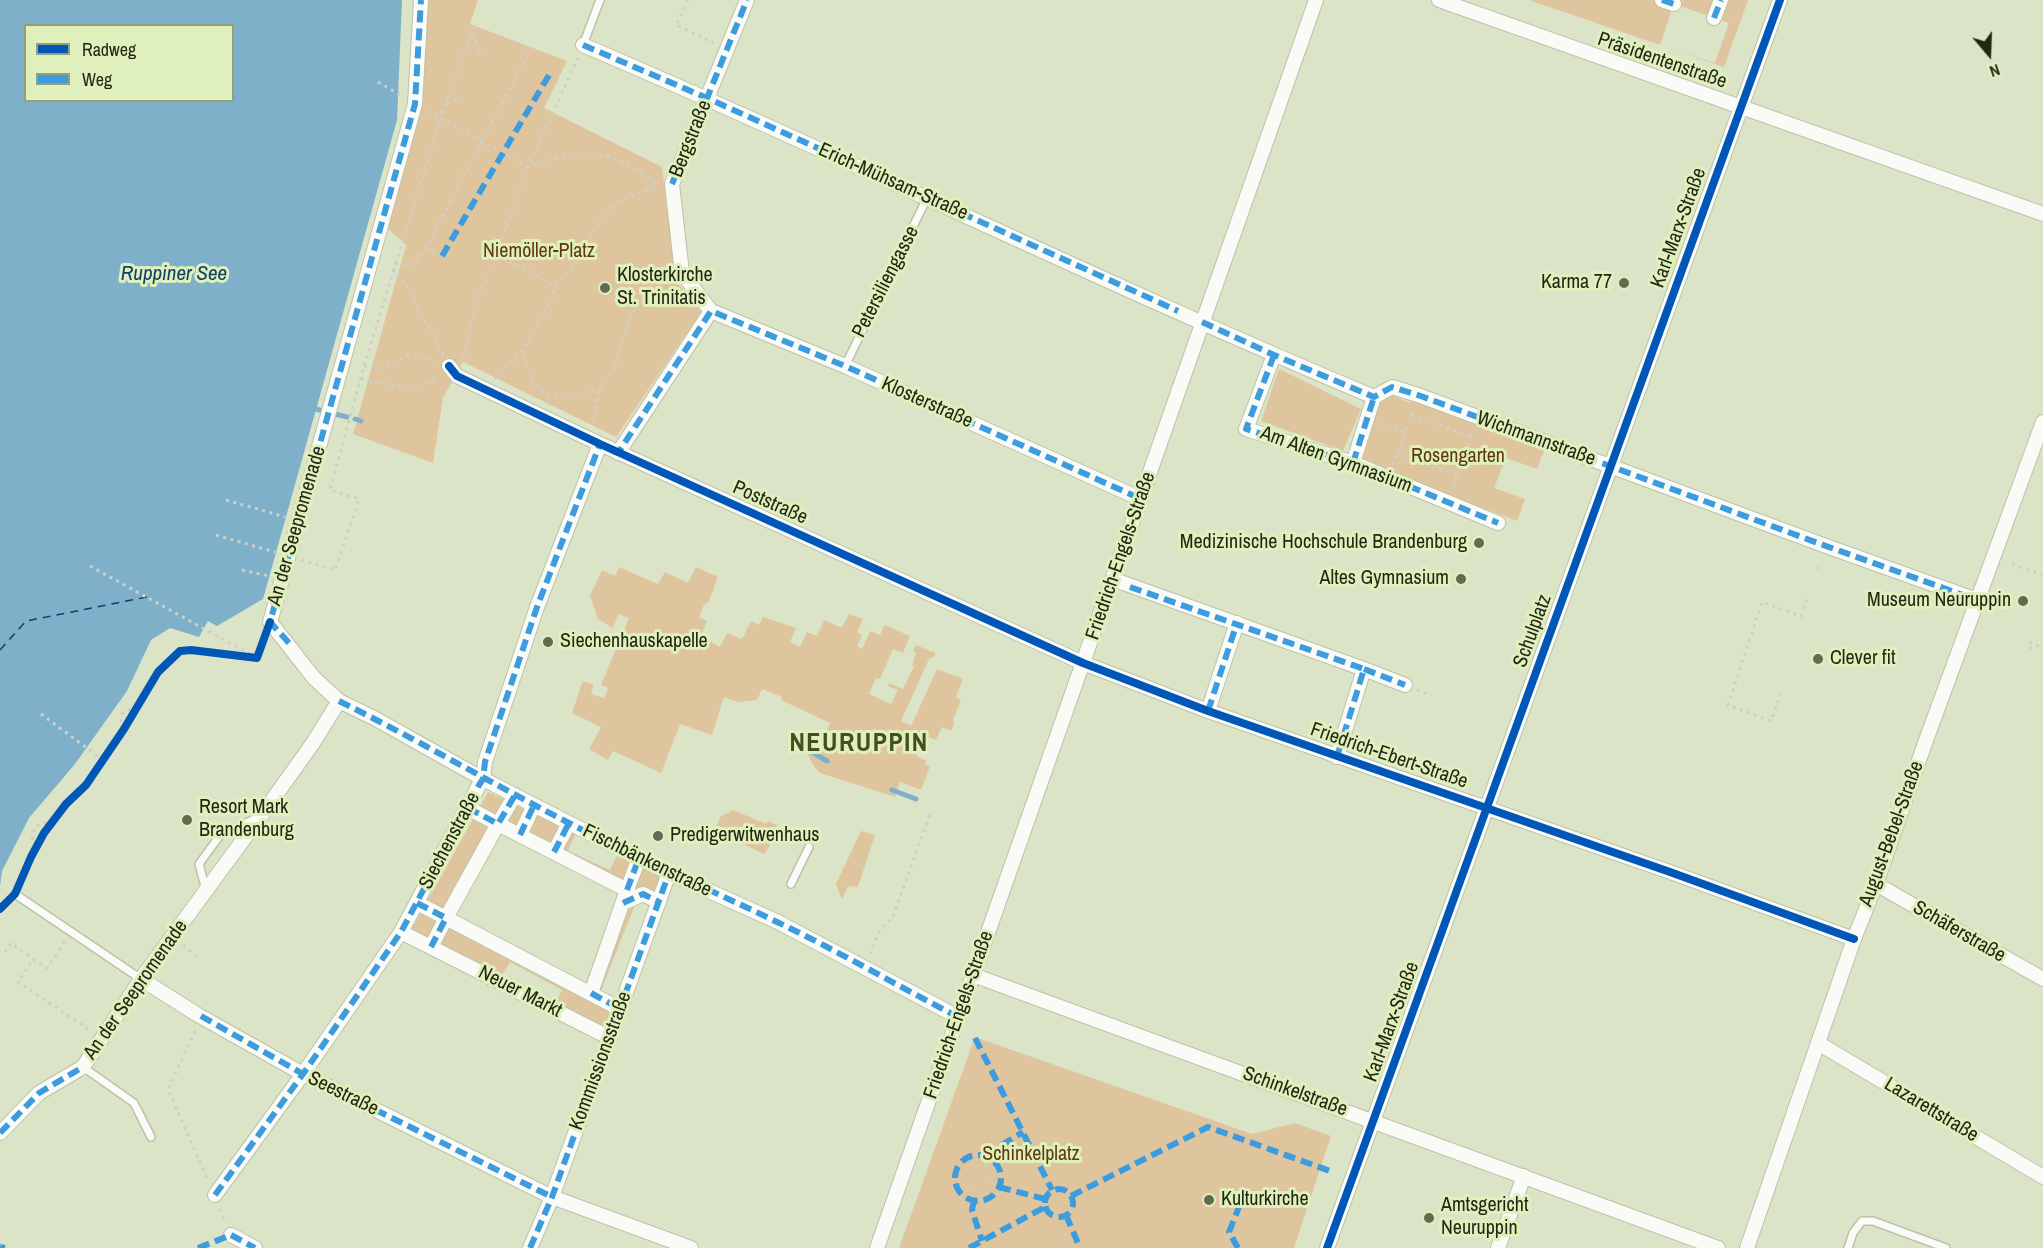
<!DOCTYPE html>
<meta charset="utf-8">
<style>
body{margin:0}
#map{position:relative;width:2043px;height:1248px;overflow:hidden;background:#dce4c8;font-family:"Archivo Narrow",sans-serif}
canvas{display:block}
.legend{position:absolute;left:24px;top:24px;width:210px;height:78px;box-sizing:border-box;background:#e0f0bc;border:2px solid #94a079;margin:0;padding:8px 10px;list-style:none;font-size:18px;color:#222714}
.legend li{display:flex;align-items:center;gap:12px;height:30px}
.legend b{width:30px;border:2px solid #94a079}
.north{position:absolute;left:1959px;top:24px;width:60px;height:60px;-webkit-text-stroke:4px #e0f0bc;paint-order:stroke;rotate:161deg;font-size:16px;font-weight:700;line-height:24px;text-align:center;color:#222714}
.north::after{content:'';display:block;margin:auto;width:21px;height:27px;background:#222714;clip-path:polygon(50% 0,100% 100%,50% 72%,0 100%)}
</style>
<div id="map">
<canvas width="2043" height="1248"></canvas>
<ul class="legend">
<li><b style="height:8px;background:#0057b8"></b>Radweg</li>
<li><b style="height:8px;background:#3c9cde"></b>Weg</li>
</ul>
<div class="north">N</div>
</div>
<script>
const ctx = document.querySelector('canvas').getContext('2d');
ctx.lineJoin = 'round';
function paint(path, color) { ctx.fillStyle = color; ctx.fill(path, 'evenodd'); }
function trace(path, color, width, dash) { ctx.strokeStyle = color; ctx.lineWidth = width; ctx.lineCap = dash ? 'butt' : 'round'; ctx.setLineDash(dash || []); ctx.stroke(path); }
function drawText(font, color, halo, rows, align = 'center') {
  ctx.font = font + ' "Archivo Narrow",sans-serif'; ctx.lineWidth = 6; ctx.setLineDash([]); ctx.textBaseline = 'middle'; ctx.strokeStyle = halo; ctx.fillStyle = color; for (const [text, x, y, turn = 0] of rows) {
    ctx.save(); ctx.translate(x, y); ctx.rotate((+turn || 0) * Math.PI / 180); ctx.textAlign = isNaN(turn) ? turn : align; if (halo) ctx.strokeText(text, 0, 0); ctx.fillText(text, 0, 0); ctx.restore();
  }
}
paint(new Path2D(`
 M426 0H478L470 24 567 61 544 108 662 167 668 218 673 232 674 279 701 312 616 437 463 362 443 398 433 463 353 434 406 245 386 227 419 112Z
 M1529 0H1748L1724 67ZM1674 4 1729 23 1715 63 1660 45Z
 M1279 369 1361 409 1343 451 1261 421Z
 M1393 396 1411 403 1413 398 1545 448 1537 469 1506 458 1494 488 1525 499 1517 521 1357 459 1375 404Z
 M619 567 658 584 665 572 688 583 696 567 718 577 709 601 704 605 699 617 707 621 701 636 720 647 727 633 742 639 751 621 759 625 763 617 796 628 790 642 800 647 807 632 817 636 824 620 842 628 849 614 863 619 857 632 862 635 857 646 862 649 870 631 880 635 885 625 910 636 903 653 893 649 880 679 876 678 869 694 891 704 898 690 888 686 889 683 903 689 914 666 912 665 916 653 913 652 916 645 935 653V656L929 659 901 721 911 726 937 669 963 679 956 697 961 701 953 719 954 724 951 731 942 727 936 740 925 736 916 756 927 761 925 764 930 766 921 790 900 782 895 797 820 773 814 767 805 749 803 739 806 730 823 738 830 723 781 700 782 697 762 689 757 700 738 702 724 697 712 735 680 724 661 773 613 751 608 760 589 749 601 727 572 713 583 681 594 685 591 694 604 698 608 688 601 685 629 618 618 614 613 628 598 619 590 596 602 570 615 576Z
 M488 792 576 833 568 851 610 870 618 853 665 877 655 906 637 900 600 993 618 1000 606 1031 554 1006 562 990 510 962 501 977 410 932ZM499 824 627 890 591 993 446 918Z
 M733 810 766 824 768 821 777 825 769 847 764 854 715 830 721 816Z
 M861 831 875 835 858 887 848 886 842 900 836 884Z
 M975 1037 1252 1134 1295 1123 1331 1136 1294 1248H899Z`), '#dfc59e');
paint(new Path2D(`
 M0 0H402L397 120 263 599 217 626 208 621 199 637 170 628 151 640 127 691 75 764 29 818 2 871 0 886ZM26 26H232V100H26Z`), '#7eb0c9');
trace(new Path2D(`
 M316 409 323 411
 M335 414 347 417
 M355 419 361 421
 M810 751 827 761
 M892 790 916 799`), '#7eb0c9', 5);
trace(new Path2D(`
 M0 650 26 621 147 597`), '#0c4263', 1.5, [8, 6]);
const lane = new Path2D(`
 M583 45 600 0
 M845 366 927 198
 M791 884 809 847
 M206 890 199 864 221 834 255 819
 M15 894 141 979
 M83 1067 134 1103 151 1137
 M1848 1248 1853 1233 1862 1221H1873L1946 1248`);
const street = new Path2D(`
 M421 0 415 104 270 622 314 678 339 701 374 718 483 779 569 823 669 873 778 922 958 1017
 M1439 0 2043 214
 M1662 0 1674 4
 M1714 18 1721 0
 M583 45C849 158 1108 286 1374 397L1392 387 1418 395 1826 546 1977 600
 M711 311 845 366 1141 499
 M711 311 682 273 672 184 747 0
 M1274 355 1246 429 1353 463 1498 523
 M449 366 457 376 600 444 1083 663 1208 711 1670 872 1854 939
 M618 453 711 311
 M1353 463 1374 397
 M1112 579 1364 669 1337 757
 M1364 669 1405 685
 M1208 711 1237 623
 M468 808 498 824 515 795
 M520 835 534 805
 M554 852 569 823
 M1876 884 2043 979
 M627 890 639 858
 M417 903 446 918 431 947
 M623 903 643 894 659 902
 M401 932 610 1038
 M973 975 1718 1248
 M141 979 198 1015 303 1074 552 1197 691 1248
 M591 993 627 890 498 824 446 918 620 1009
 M1818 1043 2043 1177
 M0 1133 39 1093 83 1067 141 979 268 806 313 743 339 701
 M215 1195 303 1074 401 932 479 785 483 779 485 762 537 607 600 444
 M231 1235 255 1248
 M530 1248 552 1197 669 873
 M877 1248 1316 0
 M1327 1248 1780 0
 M1498 1248 1524 1176
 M1747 1248 1854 939 1876 884 1925 743 2043 422`);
trace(lane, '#bbc2ab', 10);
trace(street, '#bbc2ab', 16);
trace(new Path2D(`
 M688 0 676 25 714 43
 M473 33 481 57
 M378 82 402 96
 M446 103 464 99
 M428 111 528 167 578 58
 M426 248 442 256
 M496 255 533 273 555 286
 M395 264H415L426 248 530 50
 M523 350C530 402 555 402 599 389
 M443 355 407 286 394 269 441 118 475 23
 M461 359 464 357 474 310 488 271 496 255 528 167C552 158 583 150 610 157 624 160 645 177 658 184
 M364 366C368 367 374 369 378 368 400 365 414 341 435 364
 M361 379 414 389 424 386 438 375
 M495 379 523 350 552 300 555 286 571 270 603 217 621 200 657 186
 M1411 415 1472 437
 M1381 423 1405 432
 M594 424 599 389 614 367 629 320 665 262
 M1397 453 1458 475
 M1393 465 1413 409
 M1453 488 1473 432
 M226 500 285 517
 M216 535 275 552
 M301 560 335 570 359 499 330 490 364 366 394 269
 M2012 564 2043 575
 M90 566 257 658
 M1818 569V567
 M242 570 269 576
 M2031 649 2029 642 2043 648
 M1417 690 1432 695
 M1781 693 1771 721 1728 705 1762 602 1801 616 1808 595
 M41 714 103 760
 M124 729 121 720 122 714 127 710 135 709
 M37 846 32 837C35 825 40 822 52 822
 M65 942 47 968 33 959 18 982 91 1031
 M183 945 196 956
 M5 952 11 943 33 959
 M870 954 881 928 892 919 930 814
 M195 1031 168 1089 208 1181
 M985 1166 991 1159
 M990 1182 999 1187
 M974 1200 976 1188
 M220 1209 225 1222`), '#ced0c8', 3, [3, 4.5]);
trace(lane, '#fafbf7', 7);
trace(street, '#fafbf7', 14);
trace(new Path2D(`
 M1662 0 1674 4
 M1714 18 1721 0
 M583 45 707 98 1178 311
 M672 184 747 0
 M442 256 552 70
 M1202 322 1274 355 1374 397 1392 387 1418 395 1826 546 1977 600
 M1274 355 1246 429 1353 463 1498 523
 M613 451 618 453 711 311 845 366 1141 499
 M1353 463 1374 397
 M1130 587 1364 669 1337 757
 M289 643 270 622 415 104 421 0
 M1364 669 1405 685
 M339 701C416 739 491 783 567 822 636 858 707 888 777 922 838 951 898 986 958 1017
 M1208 711 1237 623
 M468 808 498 824 515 795
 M520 835 534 805
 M554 852 569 823
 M627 890 639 858
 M417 903 446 918 431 947
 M623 903 643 894 659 902
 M591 993 620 1009
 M201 1016 303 1074 552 1197
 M975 1038 1052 1190
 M0 1133 39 1093 83 1067
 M955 1178a23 23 0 1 1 46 0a23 23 0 1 1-46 0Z
 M991 1159 997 1148 1023 1132
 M999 1187 1045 1199
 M1045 1203a14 14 0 1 1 28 0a14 14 0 1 1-28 0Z
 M215 1195 303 1074 401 932 479 785 483 779 485 762 537 607 600 444
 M1071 1196 1208 1127 1330 1171
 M974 1200 972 1210 982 1241
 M1066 1215 1080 1248
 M231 1235 255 1248
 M0 1247 5 1248
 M198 1248 231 1235
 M530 1248 552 1197 669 873
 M969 1248 1045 1207
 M1238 1248 1229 1232 1249 1182`), '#3c9cde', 6, [12, 6]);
trace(new Path2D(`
 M449 366 457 376 600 444 1083 663 1208 711 1670 872 1854 939
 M0 909 15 894 31 857 44 833 66 804 86 785 124 729 158 672 180 651 191 650 257 658 270 622
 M1327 1248 1780 0`), '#0057b8', 8);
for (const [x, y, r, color] of [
 [1624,283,6,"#636953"],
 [605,288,6,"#636953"],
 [1479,543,6,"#636953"],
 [1461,579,6,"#636953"],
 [2023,601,6,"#636953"],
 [548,642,6,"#636953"],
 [1818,659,6,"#636953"],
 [187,820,6,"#636953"],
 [658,836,6,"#636953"],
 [1209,1200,6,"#636953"],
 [1429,1218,6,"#636953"]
]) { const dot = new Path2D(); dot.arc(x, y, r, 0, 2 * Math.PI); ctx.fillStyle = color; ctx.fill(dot); trace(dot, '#e0f0bc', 2); }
drawText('20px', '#222714', '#e0f0bc', [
 ["Präsidentenstraße",1662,61,19],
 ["Bergstraße",691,139,-68],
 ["Erich-Mühsam-Straße",893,182,24],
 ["Karl-Marx-Straße",1679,228,-70],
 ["Petersiliengasse",886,282,-63],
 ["Klosterstraße",927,403,24],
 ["Wichmannstraße",1536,439,20],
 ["Am Alten Gymnasium",1336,460,20],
 ["Poststraße",770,503,24],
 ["An der Seepromenade",297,526,-74],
 ["Friedrich-Engels-Straße",1121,556,-71],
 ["Schulplatz",1533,631,-70],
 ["Friedrich-Ebert-Straße",1389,756,19],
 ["August-Bebel-Straße",1892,834,-70],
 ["Siechenstraße",450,841,-62],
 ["Fischbänkenstraße",647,861,26],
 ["Schäferstraße",1959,932,30],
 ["An der Seepromenade",136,990,-55],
 ["Neuer Markt",520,992,27],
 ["Friedrich-Engels-Straße",959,1015,-71],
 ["Karl-Marx-Straße",1392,1022,-70],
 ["Kommissionsstraße",601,1061,-70],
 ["Schinkelstraße",1295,1092,20],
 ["Seestraße",343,1094,26],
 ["Lazarettstraße",1931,1110,31]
]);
drawText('20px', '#60380f', '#e0f0bc', [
 ["Niemöller-Platz",539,252],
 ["Rosengarten",1458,457],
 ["Schinkelplatz",1031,1155]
]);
drawText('20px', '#222714', '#e0f0bc', [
 ["Klosterkirche",617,276],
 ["St. Trinitatis",617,299],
 ["Karma 77",1612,283,"right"],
 ["Medizinische Hochschule Brandenburg",1467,543,"right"],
 ["Altes Gymnasium",1449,579,"right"],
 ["Museum Neuruppin",2011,601,"right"],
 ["Siechenhauskapelle",560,642],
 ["Clever fit",1830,659],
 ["Resort Mark",199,808],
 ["Brandenburg",199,831],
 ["Predigerwitwenhaus",670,836],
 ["Kulturkirche",1221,1200],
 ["Amtsgericht",1441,1206],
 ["Neuruppin",1441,1229]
], 'left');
drawText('italic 21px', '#0c4263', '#e0f0bc', [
 ["Ruppiner See",174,274]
]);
ctx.letterSpacing = '1.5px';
drawText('bold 26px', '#445022', '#e0f0bc', [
 ["NEURUPPIN",859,744]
]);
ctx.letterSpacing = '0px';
</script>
